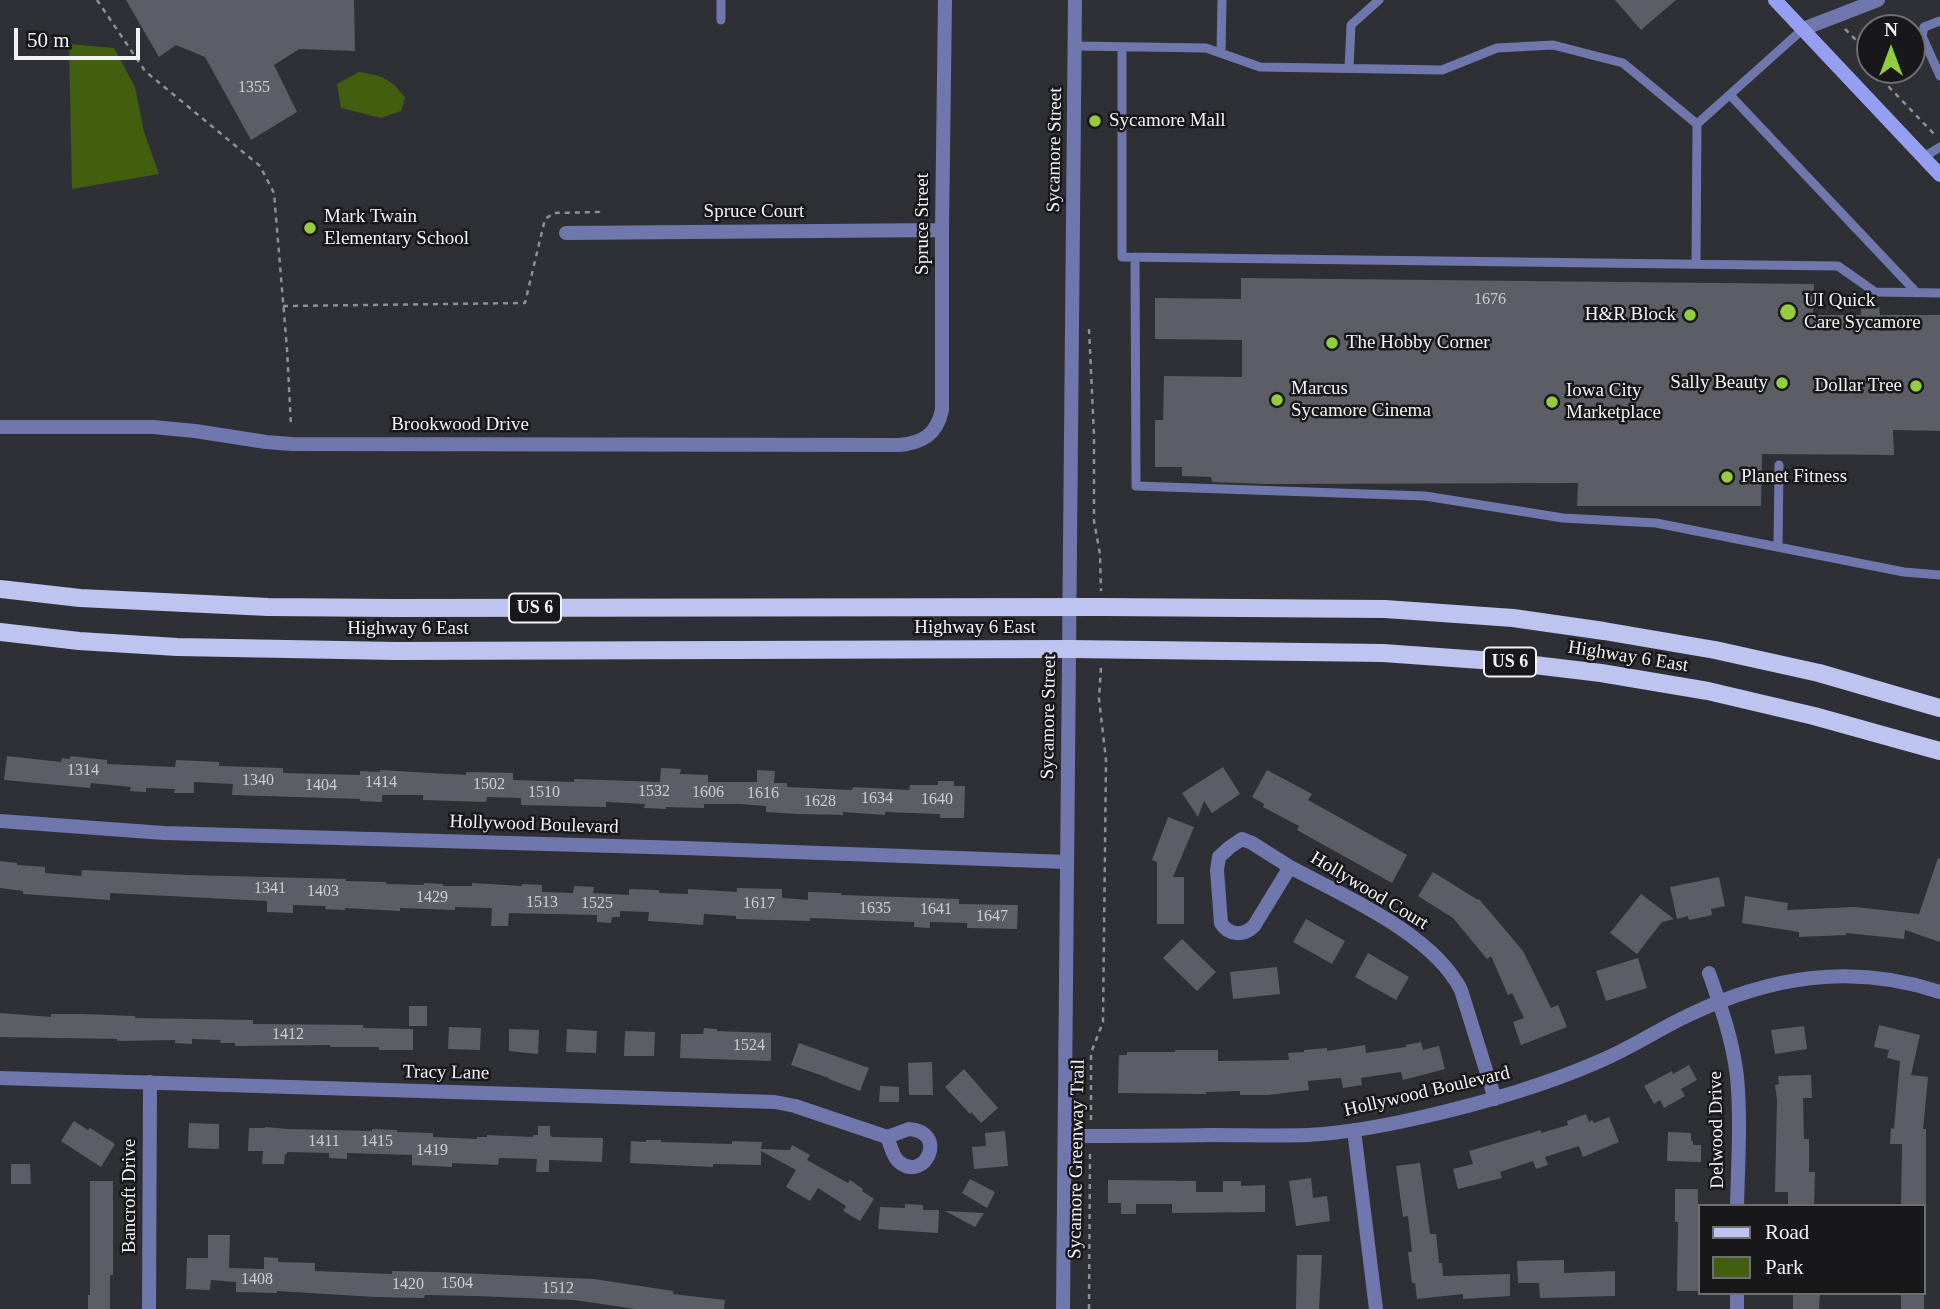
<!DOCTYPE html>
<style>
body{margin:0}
#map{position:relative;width:1940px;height:1309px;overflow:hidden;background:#2f3036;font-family:Georgia,serif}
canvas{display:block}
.legend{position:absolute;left:1698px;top:1204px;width:228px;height:91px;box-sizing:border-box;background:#18181b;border:2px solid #6f6f73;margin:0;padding:9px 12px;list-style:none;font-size:21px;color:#f2f2f6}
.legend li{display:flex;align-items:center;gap:14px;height:35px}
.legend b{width:35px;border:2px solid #6f6f73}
.north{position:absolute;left:1856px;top:14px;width:70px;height:70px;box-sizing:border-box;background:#18181b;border:2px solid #6f6f73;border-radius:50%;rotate:0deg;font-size:19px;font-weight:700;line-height:28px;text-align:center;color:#f2f2f6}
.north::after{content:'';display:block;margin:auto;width:24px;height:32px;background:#93cc3d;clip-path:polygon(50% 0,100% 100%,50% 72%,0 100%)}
.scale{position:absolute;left:14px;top:28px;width:126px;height:32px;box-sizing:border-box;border:4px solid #f2f2f6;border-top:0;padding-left:9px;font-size:21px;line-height:24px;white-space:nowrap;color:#f2f2f6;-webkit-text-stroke:5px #18181b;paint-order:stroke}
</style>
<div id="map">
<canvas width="1940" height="1309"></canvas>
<ul class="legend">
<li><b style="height:9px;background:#bdc4ef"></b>Road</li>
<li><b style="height:19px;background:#415f0f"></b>Park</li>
</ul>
<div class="north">N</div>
<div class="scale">50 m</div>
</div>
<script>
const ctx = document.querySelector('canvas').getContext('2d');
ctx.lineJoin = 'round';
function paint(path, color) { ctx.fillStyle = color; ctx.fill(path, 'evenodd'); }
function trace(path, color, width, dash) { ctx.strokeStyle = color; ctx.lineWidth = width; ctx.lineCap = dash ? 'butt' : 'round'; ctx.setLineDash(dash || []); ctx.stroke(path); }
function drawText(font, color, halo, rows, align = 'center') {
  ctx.font = font + ' Georgia,serif'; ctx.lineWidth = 5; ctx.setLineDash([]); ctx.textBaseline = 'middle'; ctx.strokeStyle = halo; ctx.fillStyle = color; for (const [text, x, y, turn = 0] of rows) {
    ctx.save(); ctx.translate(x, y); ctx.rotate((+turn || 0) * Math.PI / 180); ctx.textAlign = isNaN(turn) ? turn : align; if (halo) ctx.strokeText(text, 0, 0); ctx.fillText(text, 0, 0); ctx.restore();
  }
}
paint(new Path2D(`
 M69 44 114 48 135 87 144 132 159 174 72 189Z
 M359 72C381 75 392 79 405 98L401 111 381 118 341 108 337 84Z`), '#415f0f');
paint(new Path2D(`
 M126 0H354L355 51 299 49 274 65 297 112 251 140 205 57 176 45 159 57Z
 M1615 0H1676L1641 30Z
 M1241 278 1814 284 1813 315H1861V307H1879L1880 315H1940V431L1893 430 1894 455 1762 454 1761 506H1577L1578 483 1267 484 1212 482 1211 477 1182 476V467H1155V420H1163L1164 376 1242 377V340L1155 339V298L1241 299Z
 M7 756 61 762 62 758 70 759V756L107 760V764L175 767 176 760 219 762V766L283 768V773L360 775V771L380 772V770L466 775V772L513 773V780L574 782V779L660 782 661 768 681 769 680 774 708 775V782H757V770L775 771 774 783H787V787L852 790 853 787 909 790 910 785H938V781H954V786H965L964 818H940V814L885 812V815L843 812V815L797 814 766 812V806L740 804H704V808L666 807V809L644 808 645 804 606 802V807L521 805V798L487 797 486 802 423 800V795H382V802L360 801V799L232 795 233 784 194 782V793H174L175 789 146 788V792L130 791 131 787 91 783 90 788 4 780Z
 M1223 767 1240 794 1212 813 1204 801 1198 817 1182 793Z
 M1267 770 1312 794 1308 800 1407 855 1392 883 1297 830 1299 826 1263 807 1264 804 1252 797Z
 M1168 817 1194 827 1173 877H1184V924H1157V862L1152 860Z
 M1938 858 1940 859V942L1905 930 1904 939 1846 933V935L1799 937V932L1742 923 1745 896 1788 903 1787 910 1855 907 1919 914Z
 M0 861 17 863V865L45 867V873L81 876 82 870 188 875 346 879V881L386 882V884L424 885V883L443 884V886H472V883L522 886V884L542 885V892L573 893 574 886 594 887 593 893 629 895V889L659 890V893L688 894V889L737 892V888L782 889V898L808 900V892L841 893V895L959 899V904L1018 905 1017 929 967 928V923L930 922V928L914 927V922L810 918V921L736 919V916L704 914 703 925 648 921 649 912 620 911V917H612L611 923 597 922V915L509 913 508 926H491L492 908 455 907V910L400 908V911L345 908V910L325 909 326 906 293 905V913L267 912V901L110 893V900L23 894V891L0 888Z
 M1433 872 1478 900 1479 899 1523 951 1551 1008 1558 1005 1567 1027 1521 1045 1513 1022 1524 1018 1512 993 1508 995 1491 956 1487 959 1453 918 1418 896Z
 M1719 877 1725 906 1711 909 1712 915 1689 920 1688 916 1677 919 1670 887Z
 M1641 894 1674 919 1662 922 1637 954 1610 933Z
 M1306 919 1345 941 1332 964 1293 942Z
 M1182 939 1216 972 1197 991 1163 958Z
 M1368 953 1409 977 1396 1000 1355 977Z
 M1638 958 1647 988 1606 1001 1596 971Z
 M1277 967 1280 994 1233 999 1230 972Z
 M409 1006H427V1026H409Z
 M0 1013 51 1017V1014H83L135 1016V1018L253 1020V1024L363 1025V1028L413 1029V1050H379V1047H330V1045L235 1046V1043H220L221 1040 192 1039V1044L175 1043V1040L117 1041V1039L0 1037Z
 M1879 1025 1920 1035 1911 1075 1928 1077 1923 1129H1926V1206H1901L1902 1144H1890L1891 1128 1894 1129 1900 1061 1887 1058 1889 1050 1874 1047Z
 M1804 1026 1807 1049 1775 1054 1771 1030Z
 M449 1027 481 1028 480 1050 448 1049Z
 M704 1028 717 1029V1031L771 1033V1061L680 1058 681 1034H703Z
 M509 1029 539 1030 538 1054 509 1051Z
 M567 1029 597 1031 596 1053 566 1052Z
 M625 1031 655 1032 654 1056H624Z
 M1421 1042 1423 1050 1439 1046 1445 1069 1403 1080 1401 1072 1361 1078 1362 1085 1343 1088 1341 1078 1308 1081 1309 1090 1268 1095H1240V1091L1206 1092V1094L1118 1093 1119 1055H1127V1052H1175V1050H1218V1061L1289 1060 1288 1053 1304 1052V1050L1327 1048V1051L1365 1045 1366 1053 1406 1047V1045Z
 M799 1043 869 1068 860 1091 829 1079V1078L791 1065Z
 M932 1062 933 1095H909L908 1063Z
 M1689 1065 1697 1080 1681 1089 1685 1096 1664 1108 1660 1100 1654 1104 1644 1086 1672 1071 1673 1074Z
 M964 1069 998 1108 981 1123 971 1112 970 1114 945 1087Z
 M1811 1075 1812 1098H1803L1804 1139H1809V1172H1815L1814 1206H1788V1192H1775L1777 1100 1775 1085 1779 1084 1778 1076Z
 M880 1086 899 1087V1102H879Z
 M1586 1114 1589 1122 1592 1120 1594 1123 1609 1117 1619 1142 1583 1157 1579 1146 1545 1157 1548 1165 1536 1169 1533 1161 1500 1172 1502 1178 1458 1189 1453 1169 1473 1164 1469 1151 1541 1130V1133L1568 1125 1567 1121Z
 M74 1121 88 1130 90 1128 115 1144 101 1167 61 1141Z
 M189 1123 219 1124V1149L188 1148Z
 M538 1126H550V1135L552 1137 603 1138 602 1162 549 1160V1172H536L537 1159 499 1158 498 1165 452 1163V1167L412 1165V1155L347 1153V1159L329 1158V1153L287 1152V1154H285L284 1164H262L263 1151H248L249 1128H265V1127L288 1129 372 1131V1129L397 1130V1132L433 1133V1137L477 1139V1137H487V1135L533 1137V1135H538Z
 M1005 1131 1008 1166 974 1169 972 1147 986 1146 985 1133Z
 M1668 1132 1691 1133V1141H1693V1145H1701V1162L1667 1161Z
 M646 1140H661V1142L732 1144V1141L762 1142 761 1149 790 1150 792 1145 810 1155 807 1160 848 1183 850 1180 863 1189 862 1191 874 1199 860 1221 843 1211 846 1206 818 1188 810 1201 786 1187 796 1170 761 1151V1165L713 1164V1167L630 1163 631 1141 646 1142Z
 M1420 1163 1430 1234H1436L1439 1263H1442L1443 1276 1510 1274V1296L1463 1299V1294L1417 1299 1415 1283H1412L1408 1252H1412L1408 1216 1403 1217 1396 1166Z
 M11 1164H30L31 1184H11Z
 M1311 1178 1313 1198 1327 1196 1330 1221 1296 1226 1289 1181Z
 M970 1179 995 1192 987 1208 962 1193Z
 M1108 1180 1196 1181V1192H1223V1181H1241V1186L1265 1185V1212L1172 1213V1204H1136V1214H1121V1203H1108Z
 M90 1181H113V1275H110V1309H88V1295H90Z
 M1675 1189H1698V1205H1700V1291H1677L1678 1222H1675Z
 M905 1204 923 1205V1210H939L938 1233 878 1229 880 1207 905 1208Z
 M945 1211 984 1213 975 1227Z
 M208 1235H230L229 1268 264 1269V1257L278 1258V1262L315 1263V1271L392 1274V1271L438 1272 594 1279 673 1291V1294L725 1300 724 1309H636L574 1300 476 1296 425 1295 424 1298 375 1297 277 1291V1293L236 1292V1282L211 1280 210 1290 186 1289 187 1258H208Z
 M1297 1255H1322L1319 1309H1296Z
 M1564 1260V1273L1615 1271V1296L1540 1298 1539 1283H1518L1517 1261Z
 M1793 1293H1820L1819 1309H1793Z
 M1901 1293H1924V1309H1901Z`), '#5d5e65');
trace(new Path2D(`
 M97 0 145 71 260 166 274 193 287 349 291 426
 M1845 29 1859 43 1870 59
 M1877 70 1889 87 1935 135
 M283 306 525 303 545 219 554 213 599 212V217
 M1089 329 1094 435V521L1100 554 1101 591
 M1091 1120V1053L1103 1022 1106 760 1099 699 1101 667
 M1089 1309 1090 1151`), '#8f8f94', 2.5, [5, 5]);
trace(new Path2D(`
 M721 20V0
 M1940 21 1924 27 1922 36 1940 76
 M1075 46 1206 48 1260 67 1442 70 1497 48 1553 45 1623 63 1697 124
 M1122 47V257L1838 266 1875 292 1940 293
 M1221 53 1222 0
 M1349 68 1351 25 1379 0
 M1730 95 1917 293
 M1924 157 1940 147
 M1135 257 1136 486 1425 496 1563 518 1656 523 1904 572 1940 575
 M1696 264 1697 124 1803 29
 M1778 547 1779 465`), '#7077ac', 9);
trace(new Path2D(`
 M1803 29 1878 0
 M566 233 942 230
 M0 427H153L195 431 266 442 292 444 899 445C923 443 937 434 942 410V230L945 0
 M0 821 164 833 684 848 1067 862
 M1242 839 1252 843 1290 867 1254 926C1244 936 1229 936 1221 923L1217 870 1219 857 1230 847Z
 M1290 867C1344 896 1433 934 1461 990L1495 1099
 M1709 973C1721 1007 1733 1041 1737 1077 1741 1119 1738 1163 1737 1206
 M0 1078 775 1102 795 1106 887 1137
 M909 1129C949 1132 925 1183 899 1162 892 1156 891 1145 887 1137Z
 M1354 1130 1376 1309
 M1065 1136C1114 1136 1164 1136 1213 1135 1245 1135 1277 1136 1308 1135 1345 1133 1383 1126 1418 1118 1480 1104 1541 1087 1600 1061 1631 1048 1659 1029 1689 1015 1771 976 1852 963 1940 992
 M149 1309 150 1082
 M1737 1309V1293`), '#7077ac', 14);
trace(new Path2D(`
 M1063 1309 1075 0`), '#7077ac', 14);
trace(new Path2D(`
 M1775 0 1940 175`), '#949ff2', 14);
trace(new Path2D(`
 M0 589 80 598 268 607 395 608 1102 607 1385 609 1513 618 1604 631 1715 650 1819 673 1940 708
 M0 632 79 641 177 647 396 651 1069 649 1383 653 1509 662 1601 673 1708 691 1814 716 1940 751`), '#bdc4ef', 18);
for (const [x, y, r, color] of [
 [1095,121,7,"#93cc3d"],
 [310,228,7,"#93cc3d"],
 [1788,312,9,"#93cc3d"],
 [1690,315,7,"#93cc3d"],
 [1332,343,7,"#93cc3d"],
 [1782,383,7,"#93cc3d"],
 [1916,386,7,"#93cc3d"],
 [1277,400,7,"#93cc3d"],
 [1552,402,7,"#93cc3d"],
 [1727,477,7,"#93cc3d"]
]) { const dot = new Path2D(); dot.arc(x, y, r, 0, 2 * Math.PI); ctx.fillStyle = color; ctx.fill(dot); trace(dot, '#18181b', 2.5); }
drawText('16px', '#cdcdd2', null, [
 ["1355",254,88],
 ["1676",1490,300],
 ["1314",83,771],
 ["1340",258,781],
 ["1414",381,783],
 ["1502",489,785],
 ["1404",321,786],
 ["1532",654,792],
 ["1510",544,793],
 ["1606",708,793],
 ["1616",763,794],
 ["1634",877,799],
 ["1640",937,800],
 ["1628",820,802],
 ["1341",270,889],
 ["1403",323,892],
 ["1429",432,898],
 ["1513",542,903],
 ["1525",597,904],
 ["1617",759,904],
 ["1635",875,909],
 ["1641",936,910],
 ["1647",992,917],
 ["1412",288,1035],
 ["1524",749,1046],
 ["1411",324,1142],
 ["1415",377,1142],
 ["1419",432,1151],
 ["1408",257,1280],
 ["1504",457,1284],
 ["1420",408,1285],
 ["1512",558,1289]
]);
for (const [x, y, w] of [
 [535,608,52],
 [1510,662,52]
]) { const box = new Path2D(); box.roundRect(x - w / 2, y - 14.5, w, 29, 5); ctx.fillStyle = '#18181b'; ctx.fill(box); trace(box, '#f2f2f6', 2); }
drawText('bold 18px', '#f2f2f6', null, [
 ["US 6",535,608],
 ["US 6",1510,662]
]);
drawText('19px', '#f2f2f6', '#18181b', [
 ["Sycamore Mall",1109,121],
 ["Mark Twain",324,217],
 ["Elementary School",324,239],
 ["UI Quick",1804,301],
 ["Care Sycamore",1804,323],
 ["H&R Block",1676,315,"right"],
 ["The Hobby Corner",1346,343],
 ["Sally Beauty",1768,383,"right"],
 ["Dollar Tree",1902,386,"right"],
 ["Marcus",1291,389],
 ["Sycamore Cinema",1291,411],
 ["Iowa City",1566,391],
 ["Marketplace",1566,413],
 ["Planet Fitness",1741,477]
], 'left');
drawText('19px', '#f2f2f6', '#18181b', [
 ["Sycamore Street",1055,150,-89],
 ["Spruce Court",754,212],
 ["Spruce Street",923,224,-90],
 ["Brookwood Drive",460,425],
 ["Highway 6 East",975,628],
 ["Highway 6 East",408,629],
 ["Highway 6 East",1628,657,9],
 ["Sycamore Street",1049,717,-89],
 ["Hollywood Boulevard",534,825,2],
 ["Hollywood Court",1369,891,31],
 ["Tracy Lane",446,1073,1],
 ["Hollywood Boulevard",1427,1092,-13],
 ["Delwood Drive",1717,1130,-91],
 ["Sycamore Greenway Trail",1077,1159,-89],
 ["Bancroft Drive",130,1196,-90]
]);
</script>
